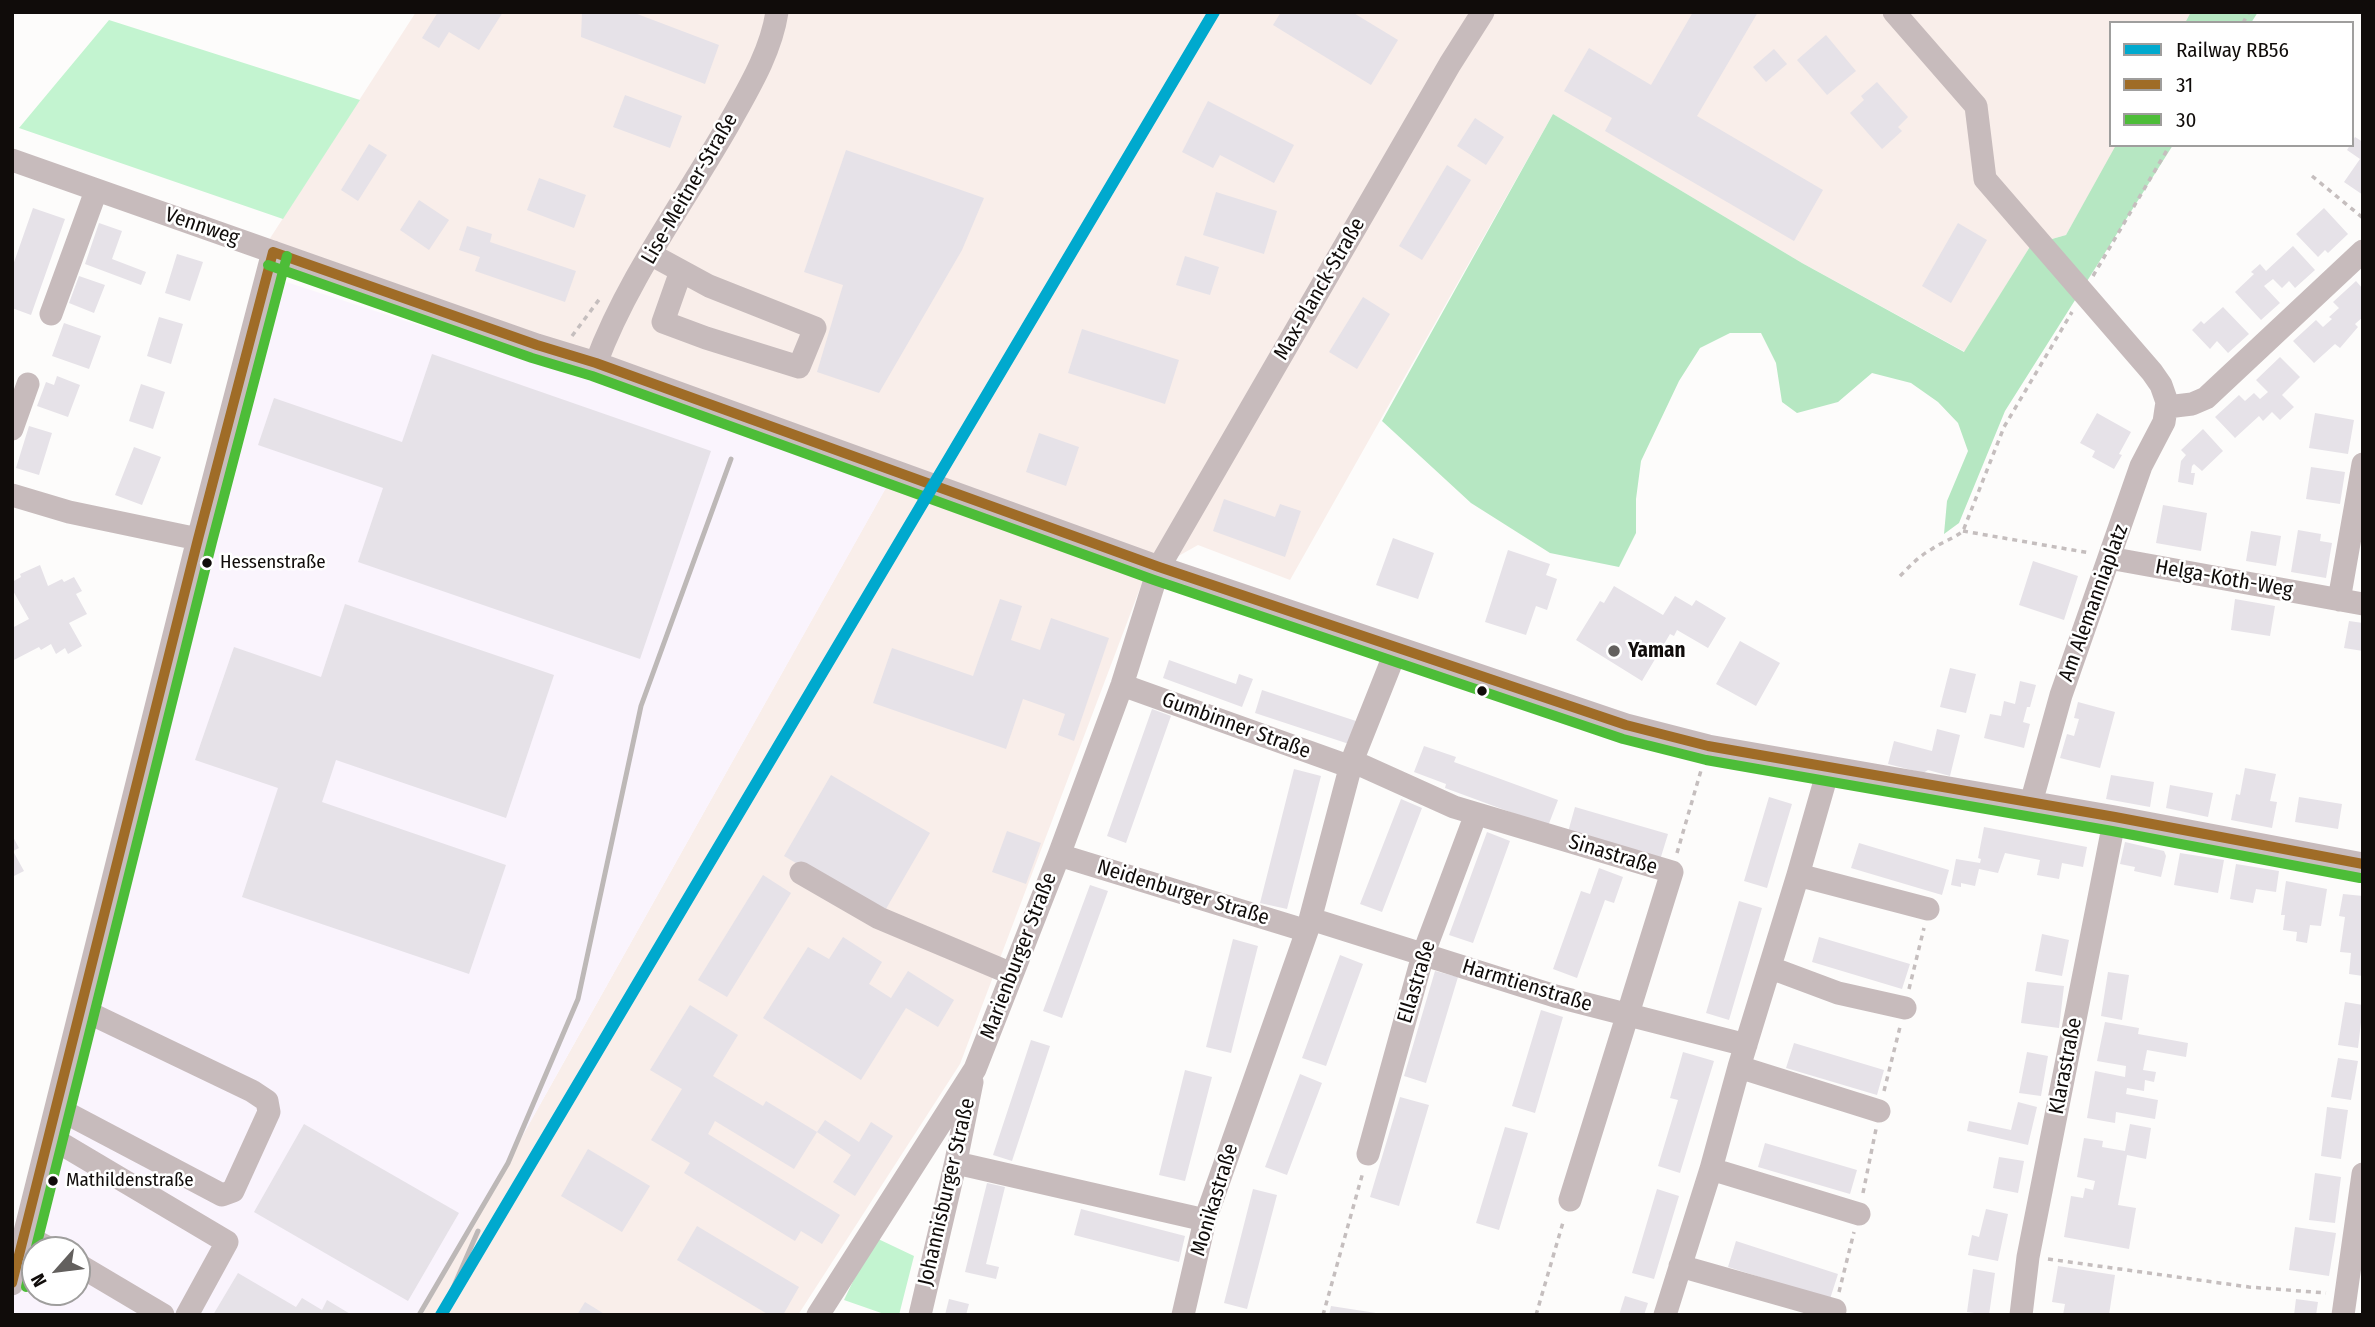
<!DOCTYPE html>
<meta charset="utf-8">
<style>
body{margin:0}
#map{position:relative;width:2375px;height:1327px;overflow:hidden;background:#fdfcfb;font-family:"Fira Sans Condensed",sans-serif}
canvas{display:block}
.frame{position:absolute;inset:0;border:14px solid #100c0a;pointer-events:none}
.legend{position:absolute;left:2109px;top:21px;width:245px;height:126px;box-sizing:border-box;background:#fff;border:2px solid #9f9e9d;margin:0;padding:9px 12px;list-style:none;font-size:21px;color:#100c0a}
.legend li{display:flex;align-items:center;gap:14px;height:35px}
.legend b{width:35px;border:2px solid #9f9e9d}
.north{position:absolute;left:21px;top:1236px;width:70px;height:70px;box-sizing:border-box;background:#fff;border:2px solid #9f9e9d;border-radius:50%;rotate:242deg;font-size:19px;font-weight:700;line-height:28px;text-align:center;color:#100c0a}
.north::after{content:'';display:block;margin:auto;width:24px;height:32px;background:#63605e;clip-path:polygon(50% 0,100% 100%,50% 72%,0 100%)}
</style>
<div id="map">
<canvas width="2375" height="1327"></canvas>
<div class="frame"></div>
<ul class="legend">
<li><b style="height:9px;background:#00a9ce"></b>Railway RB56</li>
<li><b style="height:9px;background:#9f6c27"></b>31</li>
<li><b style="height:9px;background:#4dbd38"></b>30</li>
</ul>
<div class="north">N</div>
</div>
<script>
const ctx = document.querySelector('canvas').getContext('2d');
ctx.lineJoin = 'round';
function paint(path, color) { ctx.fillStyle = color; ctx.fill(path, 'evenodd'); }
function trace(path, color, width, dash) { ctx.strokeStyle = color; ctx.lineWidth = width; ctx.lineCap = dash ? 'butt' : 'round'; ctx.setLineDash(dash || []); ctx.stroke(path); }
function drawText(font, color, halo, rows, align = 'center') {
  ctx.font = font + ' "Fira Sans Condensed",sans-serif'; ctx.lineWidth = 5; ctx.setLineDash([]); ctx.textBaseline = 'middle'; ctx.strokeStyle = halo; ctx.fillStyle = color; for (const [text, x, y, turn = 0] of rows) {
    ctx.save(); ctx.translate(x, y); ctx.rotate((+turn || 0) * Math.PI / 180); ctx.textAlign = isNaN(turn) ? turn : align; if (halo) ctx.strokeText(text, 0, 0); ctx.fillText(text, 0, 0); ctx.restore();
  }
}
paint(new Path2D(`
 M416 12H2193L2187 23H2111V145H2118L2066 235 2031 245 1965 352 1802 263 1553 114 1290 580 1198 545 1159 567 950 493 942 505 1145 575 960 1064 798 1315H422L894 473 267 243Z`), '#f9eeea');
paint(new Path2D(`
 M277 279 891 479 422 1315H12V1293ZM35 1250H77V1292H35Z`), '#faf4fd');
paint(new Path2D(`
 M109 20 360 100 283 219 19 128Z
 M874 1237 914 1256 899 1315H887L844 1300Z`), '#c3f4d0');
paint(new Path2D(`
 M2191 12H2258L2251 23H2185Z
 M1553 114 1802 263 1964 352 2031 245 2066 235 2116 145H2173L2005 411 1959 523 1944 534 1947 501 1968 451 1958 423 1938 402 1911 383 1872 373 1838 402 1797 413 1782 402 1776 363 1761 333H1730L1700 348 1679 381 1641 461 1636 499V533L1619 567 1550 553 1471 503 1382 421Z`), '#b6e7c2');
paint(new Path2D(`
 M438 12H503L479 50 449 32 439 48 422 38Z
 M582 12H632L719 45 705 84 581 37Z
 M1281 12H1352L1398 40 1371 85 1273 25Z
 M1693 12H1758L1697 116 1823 190 1794 241 1605 131 1612 118 1564 91 1589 48 1651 85Z
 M1826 35 1856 71 1827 95 1797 60Z
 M1774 49 1787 64 1766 82 1753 67Z
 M1877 82 1908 117 1898 127 1902 131 1882 149 1850 113 1864 100 1861 96Z
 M625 95 682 116 670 148 613 127Z
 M1208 101 1294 145 1274 183 1220 155 1213 168 1182 152Z
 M1475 118 1504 137 1486 165 1457 146Z
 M2355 137 2363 142V195L2344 182 2360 159 2347 150Z
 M369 144 387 155 358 201 341 190Z
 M846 150 984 198 962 250 879 393 817 372 843 285 804 272Z
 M1447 165 1471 180 1422 260 1399 246Z
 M539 178 586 195 574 228 527 210Z
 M1216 192 1277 211 1264 254 1203 235Z
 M419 200 449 220 429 250 400 230Z
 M33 208 65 219 31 315 12 308V268Z
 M2324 208 2348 234 2328 253 2325 250 2318 257 2296 234Z
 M99 223 122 231 112 259 146 272 141 285 85 264Z
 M1958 223 1987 240 1951 303 1922 286Z
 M467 226 492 234 490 242 576 271 565 302 475 271 480 257 459 250Z
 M2293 246 2315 270 2295 288 2289 281 2282 288 2273 279 2264 286 2280 303 2261 320 2235 292 2254 274 2251 272 2260 264 2266 271Z
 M177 254 203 262 190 301 165 293Z
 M1185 256 1219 267 1210 295 1176 285Z
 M79 276 105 285 94 313 69 303Z
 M2356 281 2363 289V317L2355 324 2358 327 2340 348 2335 344 2314 363 2293 341 2316 320 2323 327 2332 319 2329 317 2339 308 2333 302Z
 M1363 297 1390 314 1357 369 1329 352Z
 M2223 307 2249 334 2228 353 2217 341 2210 349 2192 330 2201 321 2204 324Z
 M159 317 183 324 171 364 147 356Z
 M64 323 101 336 89 369 52 356Z
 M1082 329 1179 360 1165 404 1068 373Z
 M432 354 711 451 640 659 358 562 383 488 258 445 274 398 402 442Z
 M2280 357 2300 377 2282 395 2294 407 2280 420 2272 412 2263 421 2259 416 2235 438 2215 417 2239 395 2245 401 2254 393 2260 399 2268 392 2256 380Z
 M57 376 80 385 68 417 37 406 46 382 54 385Z
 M141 384 165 392 153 429 129 421Z
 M2097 413 2131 432 2119 454 2122 455 2114 469 2092 457 2095 451 2080 443Z
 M2315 413 2354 420 2348 454 2309 448Z
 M29 426 52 433 39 475 16 468Z
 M2203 429 2223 451 2202 471 2194 464 2192 466 2191 473H2195L2193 485 2178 482 2181 461 2186 455 2181 450Z
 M1039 433 1079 447 1066 486 1026 472Z
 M134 447 161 457 142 505 115 495Z
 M2311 467 2345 472 2340 504 2306 499Z
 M1224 499 1275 517 1280 504 1301 511 1285 557 1213 531Z
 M2163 505 2207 513 2201 551 2156 543Z
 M2298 530 2321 534 2320 541 2332 543 2326 578 2291 572Z
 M2251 531 2281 536 2276 566 2246 561Z
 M1393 538 1434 553 1418 599 1376 585Z
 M1508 550 1550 564 1546 575 1557 579 1547 610 1536 606 1526 635 1485 622Z
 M2033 561 2078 576 2064 620 2019 605Z
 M40 565 48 586 62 579 64 582 74 577 82 591 76 594 87 614 69 623 82 646 68 654 65 648 56 654 51 644 41 650 39 647 12 661V628L29 619 12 589V582L21 577 20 574Z
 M1614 586 1663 615 1675 596 1692 606 1696 600 1726 618 1708 648 1677 630 1674 636 1670 634 1642 681 1576 640 1600 601 1604 603Z
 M1000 599 1022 606 1011 640 1040 650 1051 618 1109 638 1074 741 1058 735 1065 714 1023 699 1006 749 873 703 892 648 973 676Z
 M2235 599 2275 606 2270 636 2231 630Z
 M345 604 554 675 506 818 336 760 322 802 506 865 469 974 242 897 278 788 195 760 234 647 321 677Z
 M2349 621 2363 623V651L2344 648Z
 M1740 641 1780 663 1756 706 1716 684Z
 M1169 660 1236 684 1239 674 1253 679 1242 707 1163 678Z
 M1950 668 1976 674 1966 713 1940 707Z
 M2020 681 2036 685 2030 707H2027L2023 722 2030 724 2024 748 1984 738 1990 714 2001 716 2004 701 2015 704Z
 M1262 690 1356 721 1349 744 1255 713Z
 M2078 702 2115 712 2100 768 2060 758 2067 734 2074 736 2079 719 2074 718Z
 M1152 709 1171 716 1126 843 1107 836Z
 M1937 729 1960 735 1950 776 1928 770 1923 773 1888 764 1894 741 1932 751Z
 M1424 746 1456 757 1454 762 1558 800 1548 826 1445 788 1446 784 1414 772Z
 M2245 768 2276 774 2270 801 2277 802 2272 828 2231 820 2236 794 2240 795Z
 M1294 769 1321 776 1287 909 1260 903Z
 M831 775 930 833 883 914 784 856Z
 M2111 775 2154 782 2150 807 2106 799Z
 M2170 785 2213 793 2208 817 2166 808Z
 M1769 797 1792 804 1767 888 1744 881Z
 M2299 797 2342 804 2338 829 2295 822Z
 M1401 799 1422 808 1382 912 1360 904Z
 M1575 807 1668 834 1660 860 1568 832Z
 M1984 827 2087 847 2083 867 2062 863 2059 879 2037 875 2040 860 2005 853 1998 873 1979 869 1975 886 1961 883V887L1951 885 1956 859 1980 863 1981 859 1978 858Z
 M1007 831 1041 843 1026 884 992 872Z
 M1487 832 1510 841 1473 943 1449 935Z
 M12 835 19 848 13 851 24 871 12 877Z
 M2125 842 2164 851 2166 856 2161 877 2134 871 2135 867 2120 864Z
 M1859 843 1949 870 1942 895 1851 868Z
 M2180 853 2224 860 2218 893 2174 885Z
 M2236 864 2279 871 2276 892 2256 889 2253 903 2230 899Z
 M1599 868 1623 877 1614 903 1605 900 1577 978 1553 969 1581 891 1590 894Z
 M763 875 791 893 727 997 698 980Z
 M2286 881 2327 889 2321 926 2310 925 2307 943 2296 941 2297 932 2283 930 2285 915H2281Z
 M1090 885 1108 891 1062 1018 1043 1011Z
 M2343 894 2363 896V976L2349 974 2351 953 2340 952 2345 917 2339 916Z
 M1739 901 1762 908 1729 1020 1706 1013Z
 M2042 934 2069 940 2062 976 2035 971Z
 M843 937 882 962 869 984 891 998 908 971 954 1000 938 1027 906 1008 861 1080 763 1018 808 947 829 959Z
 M1819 937 1910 964 1902 989 1812 962Z
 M1233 939 1258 946 1231 1053 1206 1047Z
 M1340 955 1363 964 1326 1066 1302 1058Z
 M1435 971 1458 977 1426 1083 1404 1076Z
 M2108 972 2129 975 2122 1020 2101 1016Z
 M2027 982 2064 986 2059 1028 2021 1023Z
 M2345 1002 2363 1005 2358 1048 2338 1045Z
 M690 1005 738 1035 713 1076 763 1106 766 1101 817 1132 825 1120 859 1142 871 1122 893 1136 855 1196 833 1182 851 1155 817 1132 794 1169 715 1121 708 1134 840 1215 822 1244 801 1231 795 1241 684 1173 690 1163 651 1140 682 1089 650 1070Z
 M1541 1010 1563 1017 1535 1113 1512 1106Z
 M2105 1022 2139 1028 2138 1034 2188 1043 2186 1057 2147 1050 2143 1070 2156 1072 2154 1082 2145 1080 2144 1091 2127 1088 2126 1094 2158 1100 2155 1119 2116 1112 2115 1123 2087 1118 2095 1071 2125 1077 2126 1066 2097 1061Z
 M1031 1040 1050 1046 1012 1161 993 1155Z
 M1794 1043 1884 1070 1877 1095 1786 1068Z
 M1683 1052 1714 1061 1680 1173 1658 1166 1678 1100 1670 1098Z
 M2027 1052 2048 1056 2041 1096 2019 1093Z
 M2338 1058 2358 1061 2351 1100 2331 1097Z
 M1185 1070 1212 1077 1185 1181 1159 1175Z
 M1300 1074 1322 1083 1287 1175 1265 1167Z
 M1400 1097 1429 1105 1399 1206 1370 1197Z
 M2018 1102 2037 1107 2028 1145 1967 1131 1969 1121 2011 1130Z
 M2327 1107 2348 1110 2341 1159 2321 1156Z
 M304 1124 459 1213 408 1301 254 1212Z
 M2130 1124 2151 1128 2146 1159 2127 1155 2118 1205 2136 1208 2129 1249 2064 1237 2071 1196 2083 1198 2085 1188 2093 1190 2095 1181 2077 1177 2084 1138 2103 1141 2102 1147 2125 1151Z
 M1505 1127 1528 1133 1499 1230 1476 1223Z
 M1765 1143 1857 1170 1850 1194 1758 1167Z
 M588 1149 650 1186 622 1232 561 1196Z
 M1999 1157 2024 1161 2018 1193 1993 1188Z
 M2315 1173 2341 1177 2335 1223 2309 1220Z
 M987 1183 1005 1187 986 1264 999 1267 996 1279 965 1272Z
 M1253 1189 1277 1195 1247 1309 1224 1303Z
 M1657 1189 1679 1196 1654 1279 1632 1273Z
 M1081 1209 1185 1236 1179 1262 1074 1235Z
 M1986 1209 2008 1214 1998 1261 1968 1255 1972 1235 1979 1237Z
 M697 1226 799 1287 783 1315H769L677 1260Z
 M2295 1227 2336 1233 2329 1276 2289 1270Z
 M1736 1241 1838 1274 1830 1299 1728 1267Z
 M2058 1266 2115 1275 2109 1315H2063L2065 1304 2052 1302Z
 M1973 1269 1995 1273 1989 1315 1967 1312Z
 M238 1273 296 1307 302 1298 322 1310 327 1300 352 1315H213Z
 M1625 1296 1648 1303 1644 1315H1619Z
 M949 1299 969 1304 966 1315H945Z
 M2296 1299 2318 1302 2316 1315H2294Z
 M585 1302 606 1315H577Z
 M1331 1306 1376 1313V1315H1329Z`), '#e6e2e8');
trace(new Path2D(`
 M2243 23 2249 12
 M2312 176 2363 218
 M2093 276 2170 145
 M572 336 601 297
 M1963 531 2090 553
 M1900 576C1910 566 1919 556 1932 549 1942 542 1953 539 1963 531L2004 427 2072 312
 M1677 853 1702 767
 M1909 989 1924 928
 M1884 1091 1900 1027
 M1863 1193 1876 1129
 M2048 1259 2249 1287 2326 1293
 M1839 1292 1854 1232
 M1323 1315 1363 1172
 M1536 1315 1564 1219`), '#c5bebe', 3.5, [5, 5]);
trace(new Path2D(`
 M1894 12 1976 106 1985 179 2152 372 2161 385 2167 402 2164 422 2141 466 2061 695 2031 803
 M12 160 537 345 596 363 1159 567 1626 725 1708 746 2115 817 2363 864
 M652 255 709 286 815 328 799 367 706 338 663 322 681 271
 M51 314 96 191
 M596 363C628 277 686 200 731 120 750 86 771 51 777 12
 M2167 407 2192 404 2206 398 2363 251
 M12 429 28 384
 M12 495 69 512 198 539
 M2109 558 2363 604
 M2339 600 2363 464
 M1122 685 1351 767
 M1352 761 1454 807 1672 872 1570 1200
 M1059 855 1307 931
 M801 873 879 918 1012 974
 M1798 875 1928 909
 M1311 919 1555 996 1746 1045
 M1771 968 1838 993 1905 1008
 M1739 1067 1879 1111
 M57 1108 222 1195 233 1191 269 1112 267 1101 252 1091 81 1009
 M50 1137 227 1242 187 1315
 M1368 1154 1423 955 1476 814
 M956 1161 965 1165 1205 1220
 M1711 1169 1859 1214
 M24 1235 52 1250
 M77 1264 163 1315
 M1680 1266 1835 1310
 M12 1284 198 539 273 252
 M818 1315 975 1069 1059 855 1122 685 1159 567 1450 64 1483 12
 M920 1315 956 1161 972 1082
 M1183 1315 1205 1220 1307 931 1352 761 1397 648
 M1665 1315 1711 1169 1739 1067 1798 875 1829 767
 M2021 1315 2028 1257 2115 817
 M2343 1315 2363 1174`), '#c7bbbc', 23);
trace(new Path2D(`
 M443 1311 478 1231
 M419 1315 508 1163 578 999 641 706 731 459`), '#bdb8b7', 5);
trace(new Path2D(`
 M273 252 537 345 596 363 1159 567 1626 725 1708 746 2115 817 2363 864
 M12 1283 198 539 273 252`), '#9f6c27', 10);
trace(new Path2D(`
 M268 265 532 358 592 376 1154 580 1623 739 1706 760 2112 831 2360 878
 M26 1287 212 542 287 256`), '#4dbd38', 10);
trace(new Path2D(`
 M441 1315 1214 12`), '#00a9ce', 12);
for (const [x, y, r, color] of [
 [207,563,6,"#100c0a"],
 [1614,651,7,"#63605e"],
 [1482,691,6,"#100c0a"],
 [53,1181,6,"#100c0a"]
]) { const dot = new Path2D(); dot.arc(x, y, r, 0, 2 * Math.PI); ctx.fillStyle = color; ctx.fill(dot); trace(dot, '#fff', 2.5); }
drawText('19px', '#100c0a', '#fff', [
 ["Hessenstraße",220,563],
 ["Mathildenstraße",66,1181]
], 'left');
drawText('21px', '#100c0a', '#fff', [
 ["Lise-Meitner-Straße",690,189,-60],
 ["Vennweg",202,227,19],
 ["Max-Planck-Straße",1320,289,-60],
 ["Helga-Koth-Weg",2224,579,10],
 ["Am Alemanniaplatz",2094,603,-70],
 ["Gumbinner Straße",1236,726,20],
 ["Sinastraße",1613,855,17],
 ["Neidenburger Straße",1183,893,17],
 ["Marienburger Straße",1019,956,-69],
 ["Ellastraße",1417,982,-73],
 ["Harmtienstraße",1527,986,17],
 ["Klarastraße",2066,1066,-79],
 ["Johannisburger Straße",947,1192,-77],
 ["Monikastraße",1215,1200,-73]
]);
drawText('bold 21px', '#100c0a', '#fff', [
 ["Yaman",1628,651]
], 'left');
</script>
